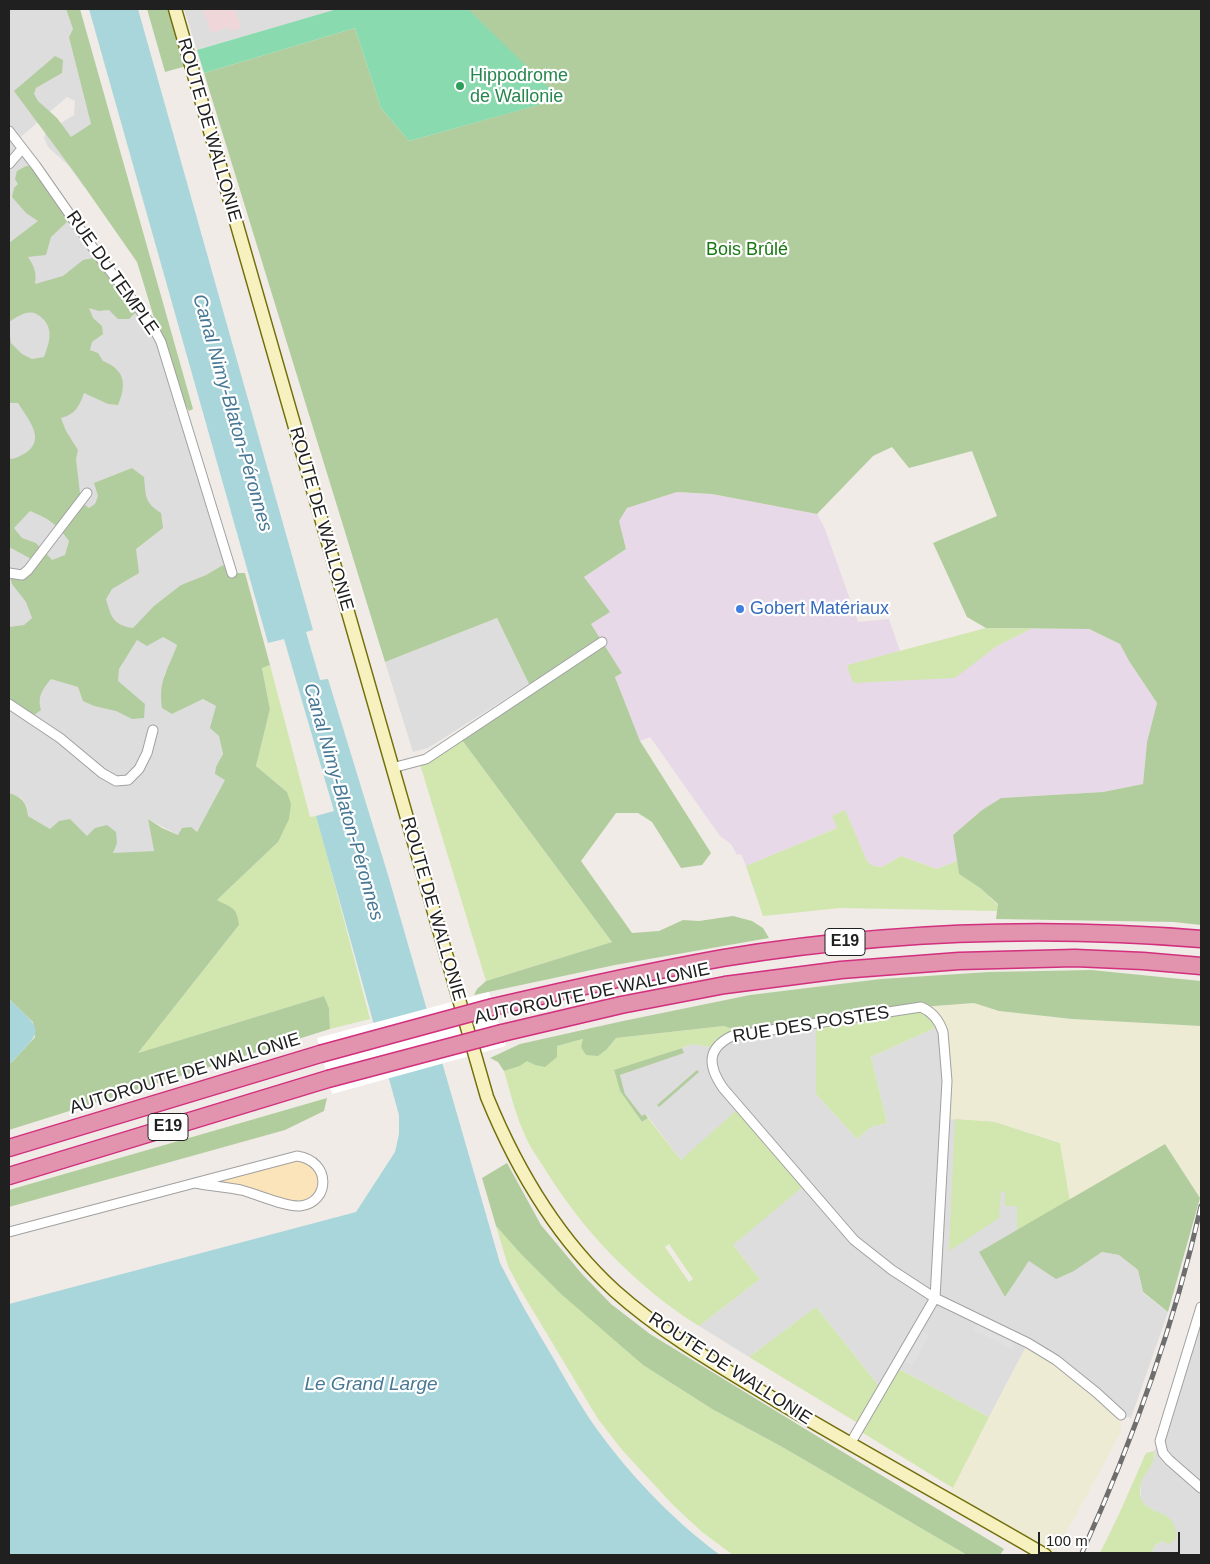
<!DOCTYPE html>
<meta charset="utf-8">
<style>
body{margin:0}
#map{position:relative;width:1210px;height:1564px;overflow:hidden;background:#f0ebe6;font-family:Arial,sans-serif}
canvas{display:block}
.frame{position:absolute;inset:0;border:10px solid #202020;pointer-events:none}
.scale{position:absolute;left:1038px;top:1532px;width:142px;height:22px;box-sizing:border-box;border:2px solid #202020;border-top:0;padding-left:6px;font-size:15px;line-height:18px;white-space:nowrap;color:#202020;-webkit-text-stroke:4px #fff;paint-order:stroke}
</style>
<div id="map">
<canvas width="1210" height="1564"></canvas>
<div class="frame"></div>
<div class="scale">100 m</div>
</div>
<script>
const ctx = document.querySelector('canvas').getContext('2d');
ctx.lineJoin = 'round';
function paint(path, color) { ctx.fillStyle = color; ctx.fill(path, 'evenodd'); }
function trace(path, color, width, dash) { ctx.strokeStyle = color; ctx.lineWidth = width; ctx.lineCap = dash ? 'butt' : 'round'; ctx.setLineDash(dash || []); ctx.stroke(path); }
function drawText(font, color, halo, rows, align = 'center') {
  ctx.font = font + ' Arial,sans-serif'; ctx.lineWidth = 4.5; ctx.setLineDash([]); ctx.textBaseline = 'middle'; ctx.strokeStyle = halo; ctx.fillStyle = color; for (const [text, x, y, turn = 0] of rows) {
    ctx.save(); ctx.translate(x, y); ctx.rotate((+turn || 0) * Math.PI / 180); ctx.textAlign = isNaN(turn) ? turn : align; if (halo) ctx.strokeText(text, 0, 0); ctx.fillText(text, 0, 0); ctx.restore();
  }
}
paint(new Path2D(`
 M9 9H66L87 67 106 172 84 187 68 165 48 147 44 138 46 132 74 115 75 101 67 97 16 141 153 327 232 573 223 565 206 575 181 585 163 637 177 645 171 664 164 674 172 714 203 699 216 706 226 780 197 832 178 835 148 819 154 851 112 854 87 836 59 821 51 830 28 816 27 807 21 798 9 793Z
 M184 9H337L197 50Z
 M497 618 529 684 428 748 413 752 385 662Z
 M816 1023V1094L857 1139 871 1127 887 1123 871 1057 941 1025 995 1122 1070 1201 979 1252 1005 1297 1029 1261 1074 1271 1102 1252 1119 1255 1138 1270 1143 1293 1168 1312 1131 1418 1121 1415 1028 1343 989 1417 895 1367 882 1390 816 1307 749 1357 699 1326 760 1279 733 1245 681 1160 646 1114 642 1116 625 1094 620 1075 683 1053 682 1048 693 1044 715 1048 722 1041Z
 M1201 1307V1555H1151L1155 1545 1163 1541 1171 1520 1143 1504 1141 1499 1140 1482 1155 1457 1154 1451 1160 1441Z`), '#dedddd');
paint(new Path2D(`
 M203 9H235L241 28 231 31 229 27 211 33Z`), '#efd7d9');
paint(new Path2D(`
 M677 492 712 494 817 514 825 529 858 622 889 619 900 651 848 665 997 646 1031 629H1088L1120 644 1129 661 1157 703 1147 742 1143 784 1103 792 1001 798 982 810 953 835 957 861 937 869 901 856 882 867 873 866 867 861 844 810 837 828 746 866 741 854 737 855 731 844 720 836 650 737 640 741 615 677 622 673 591 624 609 612 584 577 626 549 618 521 627 508Z`), '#e8d9e8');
paint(new Path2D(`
 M974 1003 999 1011 1072 1019 1201 1026 1200 1198 1165 1144 1070 1201 1060 1142 995 1122 945 1119 943 1032 921 1007Z
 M1028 1343 1121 1415V1432L1054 1555H1045L947 1498Z`), '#edebd3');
paint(new Path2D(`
 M986 628 1031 629 997 646 955 678 853 683 847 665Z
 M270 665 310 817 316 816 324 844 370 1019 330 1029 329 1008 324 996 138 1053 239 925 217 900 278 842 287 792 256 766 270 709 262 667Z
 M459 736 612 942 486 981 419 761Z
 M845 810 867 861 873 866 882 867 901 856 937 869 957 861 959 874 980 888 998 905 997 911 840 908 763 916 746 866 837 828 832 816Z
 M921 1007 941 1025 871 1057 887 1123 871 1127 857 1139 816 1094V1023Z
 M724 1026 746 1034 715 1048 693 1044 614 1071 620 1091 642 1122 648 1118 681 1160 739 1108 806 1184 733 1245 760 1279 699 1326C636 1287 581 1229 543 1166 536 1155 528 1144 524 1133 515 1113 510 1091 504 1071L520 1066 527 1060 535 1065 556 1046 584 1039 607 1049 616 1038ZM669 1244 693 1279 689 1282 665 1247Z
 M955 1119 995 1122 1060 1143 1070 1201 1017 1230V1206H1005V1192L1001 1191 999 1218 949 1251Z
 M496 1226 520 1253 643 1365 712 1409 784 1448 967 1555H733L702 1532 674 1506 623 1451 598 1419 520 1289 508 1266Z
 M816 1307 882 1390 895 1367 989 1417 953 1488 858 1430 861 1425 749 1357Z
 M1154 1451C1158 1468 1135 1474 1141 1498 1144 1511 1165 1511 1172 1521 1174 1525 1176 1531 1177 1536L1174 1541 1168 1544 1163 1541 1155 1545 1151 1555H1099L1120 1512 1146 1453Z`), '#d2e7af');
paint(new Path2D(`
 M66 9H80L193 409 189 411 184 402 158 331 137 262 77 176 14 91 55 56 63 60 62 73 36 88 34 94 38 101 57 118 71 137 91 124 69 37 73 29Z
 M147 9H167L190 65 165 72Z
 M461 9H1201V925L1174 922 996 919 998 904 980 888 959 874 953 835 982 810 1001 798 1103 792 1143 784 1147 742 1157 703 1129 661 1120 644 1089 629 986 628 967 617 933 543 997 516 972 451 909 468 892 447 873 456 817 514 712 494 677 492 627 508 619 521 626 549 584 577 610 612 591 624 622 673 615 677 640 741 711 853 702 865 681 868 652 822 638 813H616L581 861 632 933 659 931 683 920 699 921 733 916 752 921 763 928 769 938 615 965 474 995 477 989 486 981 612 942 459 736 533 688 529 684 497 618 385 662 204 73 355 28 381 108 409 141 559 99Z
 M26 166H36L65 207 67 222 51 237 46 255 28 257C34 266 37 273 35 284L63 276 83 260 93 258 101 259 129 294 135 313 129 319H118L109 310 99 311 89 308 93 318 102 326 103 334 92 342 90 350 98 353 103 361C125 370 127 384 118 405L108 404 84 393C80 405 75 415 61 418L66 431 78 450 76 459 81 502 89 508 95 504 98 496 94 483 132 468 144 477C146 496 144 502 161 513L163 528 136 549 139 573 112 589 106 599C111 617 113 625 133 628L154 606 181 585 206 575 223 565 232 573H245L270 665 262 668 270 709 256 766 287 792 291 804 289 819 278 842 217 900C232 908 237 907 239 925L138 1053 324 996 329 1008 330 1029 9 1130V1063L12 1062 35 1037 33 1022 9 999V793C21 797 27 802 28 816L50 829 59 821 70 819 87 836 95 828 107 825 116 832 117 843 113 853 154 851 148 819 162 828 178 835 182 828 191 827 197 832 225 780 215 774 216 767 223 754 219 736 210 728 216 706 203 699 172 714 162 708C158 679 168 671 177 645L163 637 147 646 137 640 119 669 118 681 145 704 144 718 132 719 116 711 94 706 83 701 78 687 51 679C43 689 37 696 41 710L30 718 9 705V627L24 625 32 618 26 602 12 584 9 573 16 575 35 561 9 547V459C16 459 20 456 27 452 46 438 27 418 18 403H9V329L11 343 22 354 32 359 44 357C47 349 51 338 49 330 48 325 46 322 43 319 32 307 21 314 9 322V243L38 221 26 213 12 197 14 188 18 184 15 179 17 171ZM30 511C48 518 58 525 69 541L65 555 52 560 36 543 22 538 14 528Z
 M1091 970 1201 981V1026L1072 1019 999 1011 974 1003 921 1007 746 1034 724 1026 616 1038 607 1049 598 1056 586 1055 581 1047 583 1039 557 1046V1057L545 1067 535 1065 527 1061 520 1066 504 1071 498 1062 490 1058 520 1044 623 1021 750 995 881 979 989 972Z
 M682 1048 684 1053 620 1075 625 1094 642 1116 645 1114 648 1118 642 1122 620 1091 614 1070Z
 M697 1070 699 1072 659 1107 657 1105Z
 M327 1098 324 1111 285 1130 9 1207V1190Z
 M1165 1144 1200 1198 1168 1312 1143 1292 1138 1270 1119 1255 1102 1252 1074 1271 1056 1279 1029 1261 1005 1297 979 1252Z
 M507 1163 541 1225 582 1274 611 1304 650 1334 856 1460 1004 1549 1000 1555H967L784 1448 712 1409 643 1365 560 1293 520 1253 496 1226 482 1178Z`), '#b2cd9d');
paint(new Path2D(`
 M286 1158 315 1162 322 1188 302 1206 195 1183Z`), '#fbe4b9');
paint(new Path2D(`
 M337 9H468L560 99 409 141 381 108 355 28 204 73 197 50Z`), '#89daaf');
paint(new Path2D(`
 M979 1319 1018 1338 1013 1349 973 1330Z
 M917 1329 930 1335 912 1365 900 1358Z`), '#e0e0e0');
paint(new Path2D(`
 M89 9H138L313 630 306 632 320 680 328 679 388 875 500 1263C516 1295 534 1326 552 1356 564 1377 576 1398 589 1418 625 1470 669 1517 720 1555H9V1304L356 1212 395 1152 399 1134V1115L316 816 334 811 284 639 268 643Z
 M9 999C43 1032 45 1027 12 1062L9 1063Z`), '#a9d6db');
paint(new Path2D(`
 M489 992 506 1046 332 1094 317 1038Z`), '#fff');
const street = new Path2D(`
 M9 131 36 166 98 255 153 327 161 342 232 573
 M9 164 22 149
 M9 573 22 575 28 570 87 493
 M9 704 60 738 102 773 116 781 128 780 139 769 147 753 153 730
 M392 768 426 759 602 642
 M9 1232 297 1156C332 1161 330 1203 300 1206 285 1207 257 1194 241 1190 226 1187 210 1186 195 1183
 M1201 1307 1160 1441 1163 1453 1169 1460 1201 1488
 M850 1444 935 1298 947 1081 943 1032C939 1020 933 1012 921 1007L732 1036C706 1049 708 1066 723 1088L854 1240 892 1270 935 1298 1028 1343 1056 1360 1097 1393 1121 1415`);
const secondary = new Path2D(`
 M175 9 487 1097C516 1168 557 1238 615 1291 663 1334 721 1367 777 1401 866 1454 956 1503 1045 1555`);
const highway = new Path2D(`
 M493 1007C570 989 645 972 723 958 881 932 1042 926 1201 939
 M502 1033 621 1005 725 985 841 970 959 961 1075 958 1143 961 1201 966
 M9 1148 320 1054
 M9 1176 328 1079`);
trace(street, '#a1a1a1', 11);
trace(secondary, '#726f0b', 15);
trace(highway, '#d22f7e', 19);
trace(street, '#fff', 9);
trace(secondary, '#f6f1be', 12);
trace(highway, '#e293ad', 16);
const rail = new Path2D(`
 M1081 1555C1132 1443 1174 1326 1201 1206`);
trace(rail, '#6e6e6e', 5);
trace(rail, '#fff', 3, [9]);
const highwayBridge = new Path2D(`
 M320 1054 493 1007
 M328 1079 502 1033`);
trace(highwayBridge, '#d22f7e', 19, []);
trace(highwayBridge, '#e293ad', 16);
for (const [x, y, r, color] of [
 [460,86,5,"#2e9e5b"],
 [740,609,5,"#3f7fe0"]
]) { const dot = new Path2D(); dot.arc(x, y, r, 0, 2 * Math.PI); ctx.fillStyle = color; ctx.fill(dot); trace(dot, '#fff', 2); }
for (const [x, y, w] of [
 [845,942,40],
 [168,1127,40]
]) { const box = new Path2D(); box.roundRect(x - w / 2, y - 13.5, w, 27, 4); ctx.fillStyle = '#fff'; ctx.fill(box); trace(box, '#202020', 1); }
drawText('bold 16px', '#202020', null, [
 ["E19",845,942],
 ["E19",168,1127]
]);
drawText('18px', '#27864d', '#fff', [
 ["Hippodrome",470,76],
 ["de Wallonie",470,97]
], 'left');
drawText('18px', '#202020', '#fff', [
 ["ROUTE DE WALLONIE",209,130,74],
 ["RUE DU TEMPLE",112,273,55],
 ["ROUTE DE WALLONIE",321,519,74],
 ["ROUTE DE WALLONIE",433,909,74],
 ["AUTOROUTE DE WALLONIE",592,994,-12],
 ["RUE DES POSTES",811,1025,-9],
 ["AUTOROUTE DE WALLONIE",185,1074,-17],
 ["ROUTE DE WALLONIE",730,1369,33]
]);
drawText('18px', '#187912', '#fff', [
 ["Bois Brûlé",747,250]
]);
drawText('18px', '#366cbe', '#fff', [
 ["Gobert Matériaux",750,609]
], 'left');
drawText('italic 19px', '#477894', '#fff', [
 ["Canal Nimy-Blaton-Péronnes",232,413,74],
 ["Canal Nimy-Blaton-Péronnes",343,802,74],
 ["Le Grand Large",371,1385]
]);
</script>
